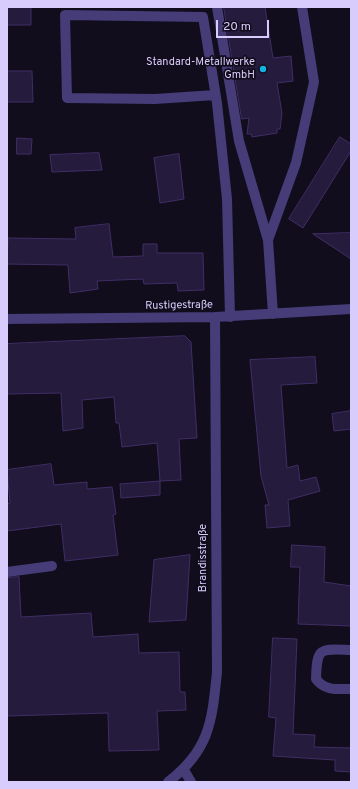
<!DOCTYPE html>
<meta charset="utf-8">
<style>
body{margin:0}
#map{position:relative;width:358px;height:789px;overflow:hidden;background:#120d1c;font-family:Overpass,sans-serif}
canvas{display:block}
.frame{position:absolute;inset:0;border:8px solid #d7ccfb;pointer-events:none}
.scale{position:absolute;left:216px;top:20px;width:53px;height:18px;box-sizing:border-box;border:2px solid #d7ccfb;border-top:0;padding-left:5px;font-size:12px;line-height:14px;white-space:nowrap;color:#d7ccfb;-webkit-text-stroke:3px #120d1c;paint-order:stroke}
</style>
<div id="map">
<canvas width="358" height="789"></canvas>
<div class="frame"></div>
<div class="scale">20 m</div>
</div>
<script>
const ctx = document.querySelector('canvas').getContext('2d');
ctx.lineJoin = 'round';
function paint(path, color) { ctx.fillStyle = color; ctx.fill(path, 'evenodd'); }
function trace(path, color, width, dash) { ctx.strokeStyle = color; ctx.lineWidth = width; ctx.lineCap = dash ? 'butt' : 'round'; ctx.setLineDash(dash || []); ctx.stroke(path); }
function drawText(font, color, halo, rows, align = 'center') {
  ctx.font = font + ' Overpass,sans-serif'; ctx.lineWidth = 3.5; ctx.setLineDash([]); ctx.textBaseline = 'middle'; ctx.strokeStyle = halo; ctx.fillStyle = color; for (const [text, x, y, turn = 0] of rows) {
    ctx.save(); ctx.translate(x, y); ctx.rotate((+turn || 0) * Math.PI / 180); ctx.textAlign = isNaN(turn) ? turn : align; if (halo) ctx.strokeText(text, 0, 0); ctx.fillText(text, 0, 0); ctx.restore();
  }
}
const building = new Path2D(`
 M7 7H31V25H7Z
 M224 7H265L273 58 291 56 293 81 277 83 282 113 280 129H277V133L252 137 251 134H247L249 118 242 119Z
 M7 71H32L33 102H7Z
 M340 137 351 144V151L303 228 289 219Z
 M17 138 32 139 31 154H17Z
 M99 153 102 170 52 172 50 155Z
 M179 154 184 199 160 203 154 158Z
 M109 224 113 257 143 256V244H157V253H203L204 290 178 291 177 283 144 284 143 279 97 281 98 289 70 293 68 265 7 264 8 238 76 239 75 228Z
 M351 233V259L313 234Z
 M185 336 191 342 197 438 179 439 181 480 160 481V495L121 498 120 484 160 481 157 443 122 447 119 423H116L114 397 82 400 83 428 63 431 61 393 7 394V344Z
 M315 357 317 383 281 385 287 468 298 465 300 481 316 477 320 491 288 500 290 526 267 528 265 505H269L261 476 250 360Z
 M351 411V429L334 431 332 414Z
 M51 464 54 485 87 482V489L112 487 116 514 113 515 118 555 65 561 61 524 7 531V504L10 503 7 470Z
 M292 545 325 547 324 582 351 586V626L298 624 300 567H291Z
 M190 555 186 620 149 622 154 560Z
 M19 577 21 617 91 613 93 637 138 634 139 653 179 652 180 692H185L186 710 157 711 159 750 109 751 108 713 7 716V578Z
 M273 638 297 639 293 734 315 735 314 747 351 748V772L335 771V760L273 756 276 718 269 717Z`);
paint(building, '#251b3c');
trace(building, '#402e66', 1);
trace(new Path2D(`
 M217 7 239 141 268 240 273 314
 M215 95 155 99 67 98 65 15 203 17 217 103 227 199 230 317
 M268 240 296 163 314 82 302 7
 M7 319 215 317 351 309
 M7 572 52 566
 M351 650C320 649 317 646 316 679 325 691 337 689 351 689
 M184 770 191 782
 M168 782C210 750 212 721 217 672L215 317`), '#453c78', 10);
for (const [x, y, r, color] of [
 [263,69,4,"#12b2e1"]
]) { const dot = new Path2D(); dot.arc(x, y, r, 0, 2 * Math.PI); ctx.fillStyle = color; ctx.fill(dot); trace(dot, '#120d1c', 1.5); }
drawText('11px', '#d7ccfb', '#120d1c', [
 ["Standard-Metallwerke",255,63],
 ["GmbH",255,76]
], 'right');
drawText('11px', '#d7ccfb', '#120d1c', [
 ["Rustigestraße",179,306,-1],
 ["Brandisstraße",204,558,-90]
]);
</script>
